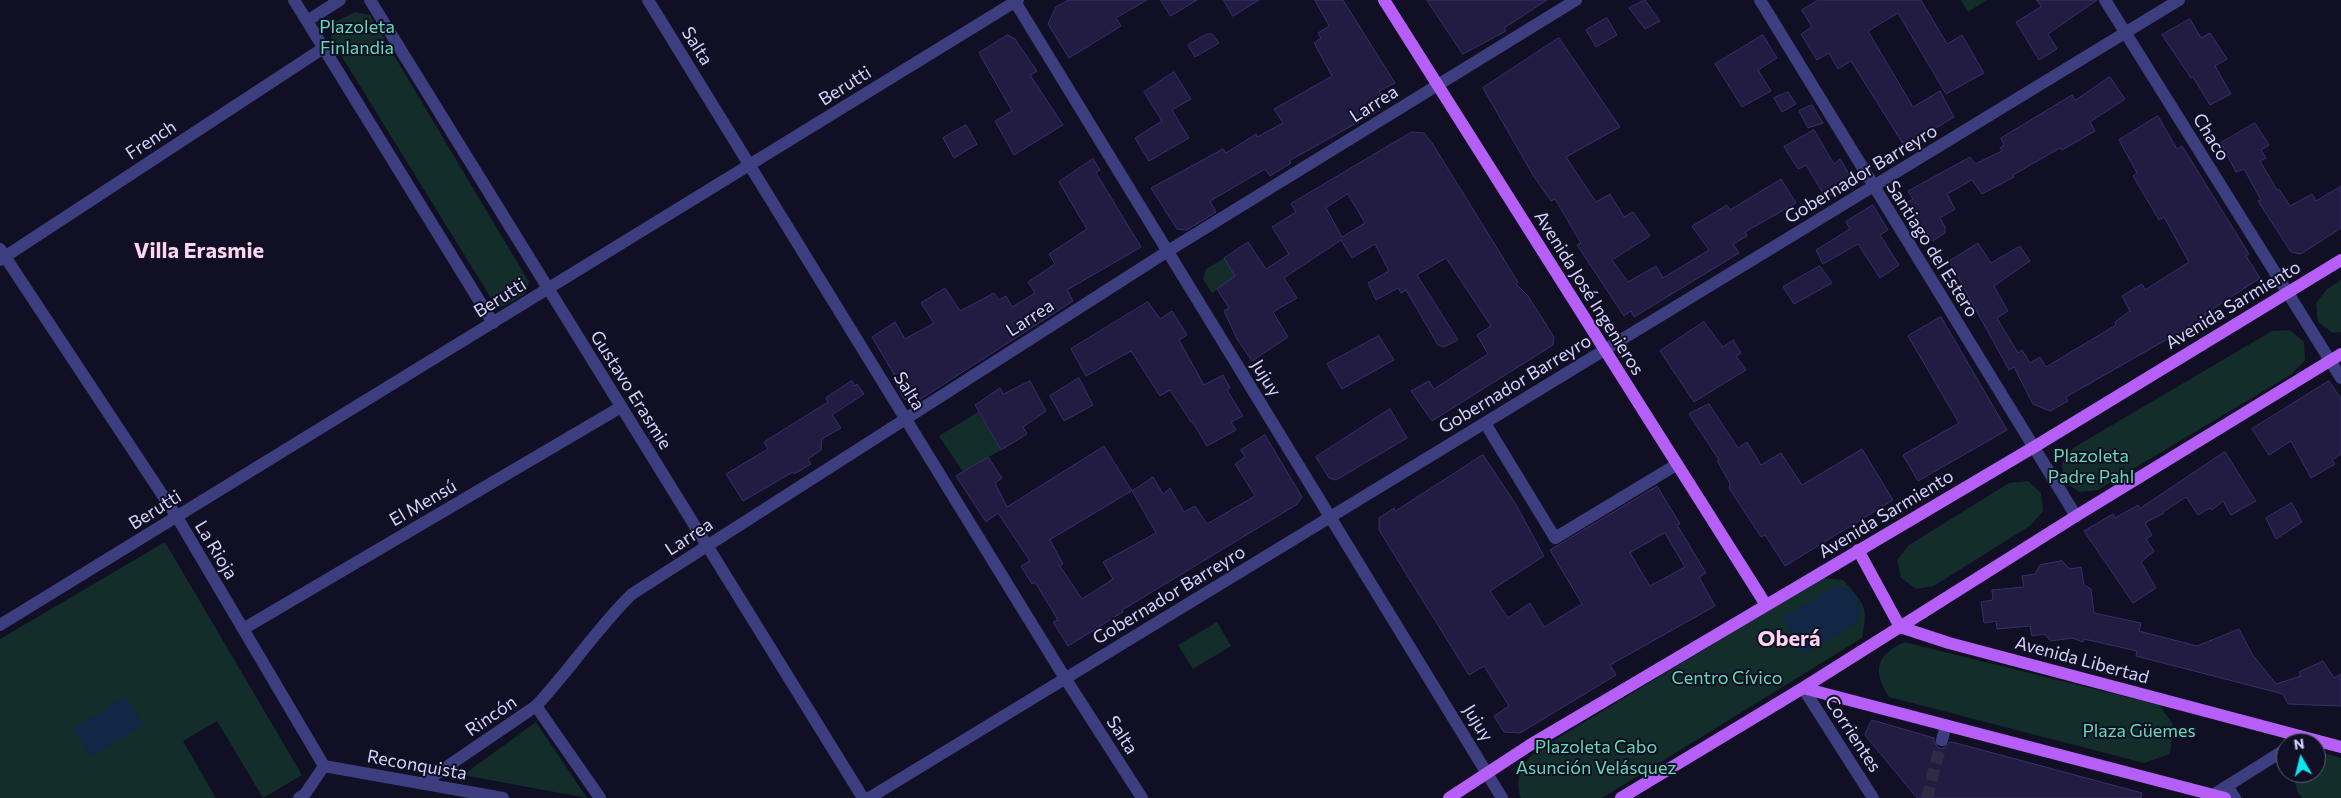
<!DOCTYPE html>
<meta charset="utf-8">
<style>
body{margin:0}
#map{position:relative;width:2341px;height:798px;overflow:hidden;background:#110f23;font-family:Commissioner,sans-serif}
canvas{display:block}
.north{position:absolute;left:2276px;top:733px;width:50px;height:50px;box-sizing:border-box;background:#110f23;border:1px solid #5f5d7a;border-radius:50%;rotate:352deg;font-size:14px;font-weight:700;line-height:20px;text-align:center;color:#d5d3fd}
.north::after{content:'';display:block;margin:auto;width:18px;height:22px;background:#0be7f1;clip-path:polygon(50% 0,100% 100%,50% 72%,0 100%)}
</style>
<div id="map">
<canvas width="2341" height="798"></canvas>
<div class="north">N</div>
</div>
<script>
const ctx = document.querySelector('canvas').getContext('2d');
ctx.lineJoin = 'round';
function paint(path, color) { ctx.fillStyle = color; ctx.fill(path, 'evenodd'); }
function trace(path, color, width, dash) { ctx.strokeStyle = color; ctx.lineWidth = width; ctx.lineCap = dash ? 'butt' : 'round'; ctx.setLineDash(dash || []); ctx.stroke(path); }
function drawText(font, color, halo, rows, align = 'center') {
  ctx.font = font + ' Commissioner,sans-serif'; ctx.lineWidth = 4; ctx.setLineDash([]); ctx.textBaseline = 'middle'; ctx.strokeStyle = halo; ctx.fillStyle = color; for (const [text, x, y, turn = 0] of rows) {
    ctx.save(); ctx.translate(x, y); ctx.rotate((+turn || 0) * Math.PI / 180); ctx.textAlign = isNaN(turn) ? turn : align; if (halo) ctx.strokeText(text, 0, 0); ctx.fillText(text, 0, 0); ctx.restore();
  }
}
paint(new Path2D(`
 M1961 0H1987L1968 12Z
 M355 12 370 15 529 282 525 294 504 306 494 303 331 39 333 23Z
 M1224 258 1235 276 1212 293 1203 279 1206 269Z
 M2341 280V332L2333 333 2318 322 2316 303 2327 289Z
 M2290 330 2304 342 2305 360 2292 374 2098 490 2079 492 2064 481 2062 463 2073 448 2272 331Z
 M978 412 1001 450 963 472 939 436Z
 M2028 481 2041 493 2043 511 2031 525 1934 586 1916 589 1901 578 1897 560 1909 545 2009 483Z
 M165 542 302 775 263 798 217 721 183 741 216 798H0V639Z
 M1822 578 1843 580C1864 604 1869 606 1862 638L1602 798H1521C1514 780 1521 765 1535 752Z
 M1217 622 1231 646 1193 669 1178 645Z
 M1904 642 2159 705 2173 724 2170 754 2144 763 1889 697C1872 670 1876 656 1904 642Z
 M536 722 587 798 463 775Z
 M2316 751 2341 758V798H2302L2297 791 2293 773H2316Z`), '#122d2a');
paint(new Path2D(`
 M1836 586C1858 590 1864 602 1857 623L1803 655 1782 618Z
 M126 696 143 725 90 757 73 729Z`), '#102746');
const building = new Path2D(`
 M1069 0H1147L1116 18 1121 26 1069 58 1048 24 1056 7Z
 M1161 0H1197L1171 16Z
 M1224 0H1259L1233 16Z
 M1315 0H1343L1395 83 1379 91 1383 98 1372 105 1376 112 1289 161 1291 163 1270 176 1265 169 1210 201 1216 212 1187 230 1177 229 1151 188 1223 149 1226 153 1256 134 1257 137 1283 123 1274 109 1332 76 1314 43 1321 38 1318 33 1329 26Z
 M1427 0H1547L1504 28 1506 31 1463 54Z
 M1645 0 1660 21 1645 29 1629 8Z
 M1819 0H1921L1947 44 1962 35 1984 73 1946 94 1898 13 1868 31 1913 107 1940 91 1954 117 1905 147 1851 61 1838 69 1829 53 1817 60 1801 34 1812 27 1802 10Z
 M2037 0H2097L2048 34 2057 49 2039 60 2016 22 2041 7Z
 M1607 18 1617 35 1596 47 1586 30Z
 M2190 19 2201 38 2210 33 2227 59 2215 66 2231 94 2210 105 2193 77 2191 78 2162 35Z
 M1207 34H1212L1219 43 1195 57 1188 45Z
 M1008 35 1015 39 1037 71 1030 75 1063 125 1014 155 995 121 1012 111 979 53Z
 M1763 35 1777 58 1758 70 1771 91 1742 107 1715 64Z
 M1559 38 1620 127 1566 157 1596 202 1610 194 1624 217 1633 212 1650 236 1612 260 1628 282 1656 266 1663 278 1709 250 1692 226 1727 205 1730 210 1781 179 1796 203 1745 232 1747 236 1733 244 1739 253 1634 317 1631 311 1624 316 1577 245 1581 243 1555 199 1551 201 1533 175 1483 88Z
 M1174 72 1191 99 1172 110 1189 138 1149 161 1135 138 1162 121 1144 92Z
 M2110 77 2125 99 2090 122 2095 131 2062 150 2060 148 2013 175 2014 177 1982 194 1972 180 1947 194 1955 209 1940 218 1945 227V233L1933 241 1906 203 1913 199 1908 191 1970 157 1975 164 2002 151 2000 148 2004 145 2001 138 2072 95 2075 100Z
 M1788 92 1796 104 1782 112 1774 98Z
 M1812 105 1823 123 1808 128 1799 111Z
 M2158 116 2177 149 2182 146 2249 254 2246 256 2260 278 2205 314 2206 317 2066 397 2068 401 2050 411 2033 404 2014 367 2009 370 1949 261 1978 243 1991 263 2020 246 2030 261 1994 286 2008 311 1997 318 2018 353 2022 350 2030 363 2040 357 2046 367 2116 325 2115 322 2130 311 2122 296 2142 284 2145 290 2189 262 2164 217 2159 220 2133 176 2137 173 2119 140Z
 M2255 123 2269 145 2261 150 2266 158 2260 161 2277 190 2279 189 2290 206 2312 194 2316 201 2341 186V228L2301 254 2291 252 2258 201 2261 200 2244 169 2236 172 2221 143Z
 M966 125 977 144 954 158 943 138Z
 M1814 130 1834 164 1840 159 1854 182 1826 198 1806 165 1798 169 1784 147Z
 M1412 132 1424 133 1432 143 1518 282 1516 284 1528 296 1554 337 1553 345 1432 421 1411 391 1429 381 1434 389 1488 354 1477 335 1491 326 1446 258 1417 275 1458 340 1444 347 1438 345 1406 290 1401 293 1398 288 1376 300 1368 283 1389 271 1375 244 1352 258 1341 240 1284 278 1297 298 1273 312 1288 337 1252 361 1237 339 1224 311 1229 308 1217 289 1235 276 1224 258 1248 242 1266 269 1289 254 1272 227 1296 212 1291 204ZM1348 194 1365 223 1342 237 1326 208Z
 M1093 159 1100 170 1096 173 1141 247 1067 290 1073 301 916 402 904 399 896 384 899 383 872 337 895 322 905 339 934 323 921 303 945 288 960 311 994 293 999 300 1006 296 1012 307 1035 293 1028 282 1055 264 1049 254 1087 229 1059 182Z
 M1873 205 1888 230 1880 235 1899 265 1880 278 1858 244 1823 264 1816 250 1850 229 1846 222Z
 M1820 266 1832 283 1794 304 1783 287Z
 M1148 302 1160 319 1172 311 1187 335 1179 340 1204 385 1223 375 1230 388 1227 390 1243 416 1231 422 1236 430 1207 446 1192 421 1191 422 1170 390 1160 396 1131 351 1086 376 1071 349Z
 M1941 317 2007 430 1918 481 1903 455 1959 423 1908 336Z
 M1704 322 1723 347 1733 340 1741 353 1736 356 1746 370 1694 402 1660 351Z
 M1379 336 1394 360 1342 389 1327 364Z
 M1079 378 1093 405 1064 421 1050 396Z
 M852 381 855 386 857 384 864 394 832 415 841 428 822 439 821 450 808 459 811 464 794 474 793 472 743 501 726 474 768 449 764 442 828 402 826 398Z
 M1030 381 1046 411 1023 427 1027 434 1001 450 975 405 1000 388 1003 394Z
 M2329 381 2341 399V454L2332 460 2335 464 2311 478 2291 441 2269 455 2252 429Z
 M1709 404 1738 448 1747 442 1761 465 1781 453 1802 485 1862 449 1893 500 1785 566 1765 535 1761 537 1729 488 1730 483 1717 461 1719 460 1689 414Z
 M1390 409 1407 438 1336 480 1329 478 1316 457Z
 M1265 435 1302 497 1296 505 1122 610 1123 612 1068 646 1053 622 1058 620 1035 582 1032 584 1021 566 1030 561 998 513 986 522 956 476 988 457 1002 478 995 483 1007 507 1104 446 1132 491 1153 477 1163 494 1170 488 1184 512 1195 506 1207 524 1255 496 1235 464 1245 457 1241 450ZM1132 491 1156 533 1103 562 1113 579 1082 599 1060 566 1063 564 1050 540Z
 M2225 452 2256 501 2231 515 2223 501 2212 510 2210 508 2198 515 2186 497 2163 512 2164 513 2145 523 2152 535 2146 539 2154 551 2141 562 2156 588 2133 603 2084 531 2113 514 2115 518 2138 505 2140 508Z
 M1483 455 1515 503 1544 556 1490 591 1508 618 1530 603 1544 627 1582 604 1550 550 1657 486 1680 524 1677 525 1706 573 1699 577 1715 606 1610 665 1616 675 1520 733 1504 732 1494 716 1509 706 1484 666 1469 675 1379 530V518L1394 508 1395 511ZM1665 533 1685 567 1650 586 1630 553Z
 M2292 503 2302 522 2276 539 2266 518Z
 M2062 561 2070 569 2081 567 2084 585 2091 589 2094 613 2141 623 2139 631 2197 646 2239 629 2252 654 2276 684 2301 676 2299 672 2323 661 2334 678 2341 674V706L2288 704 2283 694 2136 656 2137 651 2084 639 2083 642 2072 638 2051 641 2044 634 2032 636 2030 626 1997 629 1996 621 1984 623 1981 602 1993 600 1992 590 2024 587 2022 576 2035 574 2040 565Z
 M1872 720 1934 738V743L1939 748H1945L1950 742 1956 743 2142 793 2141 798H1917L1865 735Z`);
paint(building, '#221c43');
trace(building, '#382f6e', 1);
trace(new Path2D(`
 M1927 798 1942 740`), '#2e2c44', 12, [12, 6]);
trace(new Path2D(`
 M294 0 493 323
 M370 0 863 798
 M648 0 1065 678 1142 798
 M1014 0 1502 798
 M1760 0 2076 516
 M2105 0 2341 378
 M307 21 340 0
 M0 249 177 517 324 766 305 794 299 798
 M0 260 322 49
 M1485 423 1555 538 1676 465
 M0 625 1018 0
 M243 629 621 407
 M1803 688 1873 798
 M536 706C570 670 597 628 632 594L1168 251 1576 0
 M1942 740 1946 725
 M324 766 503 798
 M423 783 536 706 600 798
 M2227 786 2235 798
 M869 798 2179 0
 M2208 798 2286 749`), '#3c3e80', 12);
trace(new Path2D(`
 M1384 0 1766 605
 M1858 550 1900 627 1949 643 2341 747
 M1803 688 2225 798
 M1449 798 1530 745 2034 447 2341 260
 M1621 798 1803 688 2076 516 2341 354`), '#b65ff8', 12);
drawText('18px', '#62dab5', '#110f23', [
 ["Plazoleta",357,27],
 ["Finlandia",357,48],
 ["Plazoleta",2091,456],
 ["Padre Pahl",2091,477],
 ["Centro Cívico",1727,678],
 ["Plaza Güemes",2139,731],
 ["Plazoleta Cabo",1596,747],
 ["Asunción Velásquez",1596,768]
]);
drawText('18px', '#d5d3fd', '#110f23', [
 ["Salta",697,46,58],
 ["Berutti",845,86,-32],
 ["Larrea",1374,104,-32],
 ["Chaco",2211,137,58],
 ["French",151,140,-33],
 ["Gobernador Barreyro",1861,174,-31],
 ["Santiago del Estero",1932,249,58],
 ["Avenida José Ingenieros",1589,293,58],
 ["Berutti",500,298,-32],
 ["Avenida Sarmiento",2233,305,-31],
 ["Larrea",1030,318,-33],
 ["Jujuy",1266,378,58],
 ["Gobernador Barreyro",1515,384,-31],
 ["Gustavo Erasmie",631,390,58],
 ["Salta",909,391,58],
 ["El Mensú",423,503,-30],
 ["Berutti",155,510,-32],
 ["Avenida Sarmiento",1886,514,-31],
 ["Larrea",689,537,-33],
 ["La Rioja",216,550,59],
 ["Gobernador Barreyro",1169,595,-31],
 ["Avenida Libertad",2082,660,15],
 ["Rincón",491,716,-34],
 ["Jujuy",1478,723,58],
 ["Corrientes",1853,734,57],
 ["Salta",1122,735,57],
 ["Reconquista",417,765,10]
]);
drawText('bold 22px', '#fdd5f1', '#110f23', [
 ["Villa Erasmie",199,251],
 ["Oberá",1789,639]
]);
</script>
